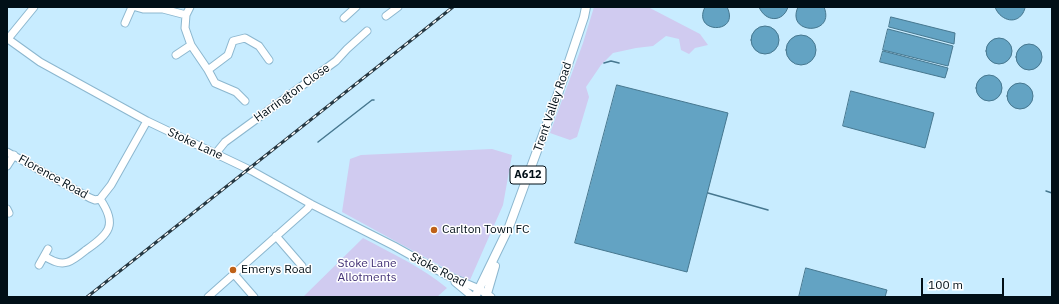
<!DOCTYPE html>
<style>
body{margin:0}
#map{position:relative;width:1059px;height:304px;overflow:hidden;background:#c8ecff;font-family:"IBM Plex Sans",sans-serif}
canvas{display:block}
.frame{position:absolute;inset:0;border:8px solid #010f17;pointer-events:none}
.scale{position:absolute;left:921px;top:278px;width:83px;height:18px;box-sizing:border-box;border:2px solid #010f17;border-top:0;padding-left:5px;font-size:12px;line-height:14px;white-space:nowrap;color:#010f17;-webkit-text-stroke:3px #fff;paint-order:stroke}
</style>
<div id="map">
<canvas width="1059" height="304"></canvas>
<div class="frame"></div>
<div class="scale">100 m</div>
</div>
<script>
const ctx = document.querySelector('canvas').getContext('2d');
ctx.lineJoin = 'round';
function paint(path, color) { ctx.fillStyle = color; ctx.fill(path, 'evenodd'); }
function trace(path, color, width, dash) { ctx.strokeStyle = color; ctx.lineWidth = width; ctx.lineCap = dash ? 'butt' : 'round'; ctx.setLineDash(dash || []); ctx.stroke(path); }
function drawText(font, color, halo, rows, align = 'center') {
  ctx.font = font + ' "IBM Plex Sans",sans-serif'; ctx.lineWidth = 3; ctx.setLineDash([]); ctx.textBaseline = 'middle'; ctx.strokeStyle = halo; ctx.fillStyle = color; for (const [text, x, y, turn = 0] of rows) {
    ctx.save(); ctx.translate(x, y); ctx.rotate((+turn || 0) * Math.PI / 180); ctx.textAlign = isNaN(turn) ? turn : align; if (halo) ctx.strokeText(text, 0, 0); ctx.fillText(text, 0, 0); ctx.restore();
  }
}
paint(new Path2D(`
 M594 7H648L700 34 708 45 695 48 689 54 681 50 679 39 666 36 653 46 636 48 613 53 601 65 586 87 589 97 577 137 570 140 550 133 583 43Z
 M492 149 512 155 503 205 470 280 461 277 342 212 350 159 361 155Z
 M363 238C391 253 422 267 447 288L437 297H303Z`), '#d0cbf0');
const water = new Path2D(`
 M705 7H727C741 35 691 34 705 7Z
 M759 7H788C783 23 765 22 759 7Z
 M798 7H824C836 36 785 35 798 7Z
 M995 7H1025C1025 9 1024 11 1023 13 1015 26 999 19 995 7Z
 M891 17 955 33 954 44 889 27Z
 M751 40a14 14 0 1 1 28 0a14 14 0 1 1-28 0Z
 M888 29 953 46 948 66 883 50Z
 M786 50a15 15 0 1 1 30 0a15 15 0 1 1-30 0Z
 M986 51a13 13 0 1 1 26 0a13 13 0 1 1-26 0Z
 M1016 57a13 13 0 1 1 26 0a13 13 0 1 1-26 0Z
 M883 51 948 68 945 78 880 62Z
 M976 88a13 13 0 1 1 26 0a13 13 0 1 1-26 0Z
 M1007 96a13 13 0 1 1 26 0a13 13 0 1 1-26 0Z
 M617 85 728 113 687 272 575 243Z
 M851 91 934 113 925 148 843 126Z
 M806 268 887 290 885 297H799Z`);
paint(water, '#63a3c3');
trace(water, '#46778f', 1);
trace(new Path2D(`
 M604 63 611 61 619 63
 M318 142 372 100H374
 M1046 191 1052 193
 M708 193 768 210`), '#46778f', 1.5);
const minor = new Path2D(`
 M136 7 143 9H163L186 15
 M190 7 186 15 185 28 191 45 208 70 215 83 236 92 245 101
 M386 16 398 7
 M344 18 356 7
 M125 23 132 7
 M8 39 40 62 147 121 252 171 311 204 394 246 446 275 479 289 491 297
 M7 40 34 7
 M176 55 191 45
 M208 70 228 55 233 41 245 38 259 46 269 60
 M7 152 90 198 95 200 100 199C118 225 109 234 86 250 81 254 74 260 68 262 59 265 51 260 44 256
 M216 153 225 142 336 61 347 49 367 31
 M7 166 14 155
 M100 199 111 185 147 121
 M7 209 9 213
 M276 236 302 266
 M39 265 48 249
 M234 274 254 297
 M455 282 473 297
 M208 297 307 209 311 204`);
const major = new Path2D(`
 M475 297 509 227 559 91 584 17 586 7
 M486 297 495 266`);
trace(minor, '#8cb7cf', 9);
trace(major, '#8cb7cf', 10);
trace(minor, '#fff', 7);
trace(major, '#fff', 8);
const rail = new Path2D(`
 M87 297 453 7`);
trace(rail, '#263842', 3);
trace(rail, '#fff', 1.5, [4.5]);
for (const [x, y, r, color] of [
 [434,230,4,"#bf6118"],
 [233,270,4,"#bf6118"]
]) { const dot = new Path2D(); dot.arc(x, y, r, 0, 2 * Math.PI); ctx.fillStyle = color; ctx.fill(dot); trace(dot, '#fff', 1.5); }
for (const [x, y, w] of [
 [528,175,36]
]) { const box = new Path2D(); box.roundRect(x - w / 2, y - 9, w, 18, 3); ctx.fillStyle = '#fff'; ctx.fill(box); trace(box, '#010f17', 1); }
drawText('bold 11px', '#010f17', null, [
 ["A612",528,175]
]);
drawText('12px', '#010f17', '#fff', [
 ["Harrington Close",292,93,-36],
 ["Trent Valley Road",553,107,-71],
 ["Stoke Lane",195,144,25],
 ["Florence Road",53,177,29],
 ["Stoke Road",438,270,27]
]);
drawText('12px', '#010f17', '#fff', [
 ["Carlton Town FC",442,230],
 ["Emerys Road",241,270]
], 'left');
drawText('12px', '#433276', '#fff', [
 ["Stoke Lane",367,264],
 ["Allotments",367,278]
]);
</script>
